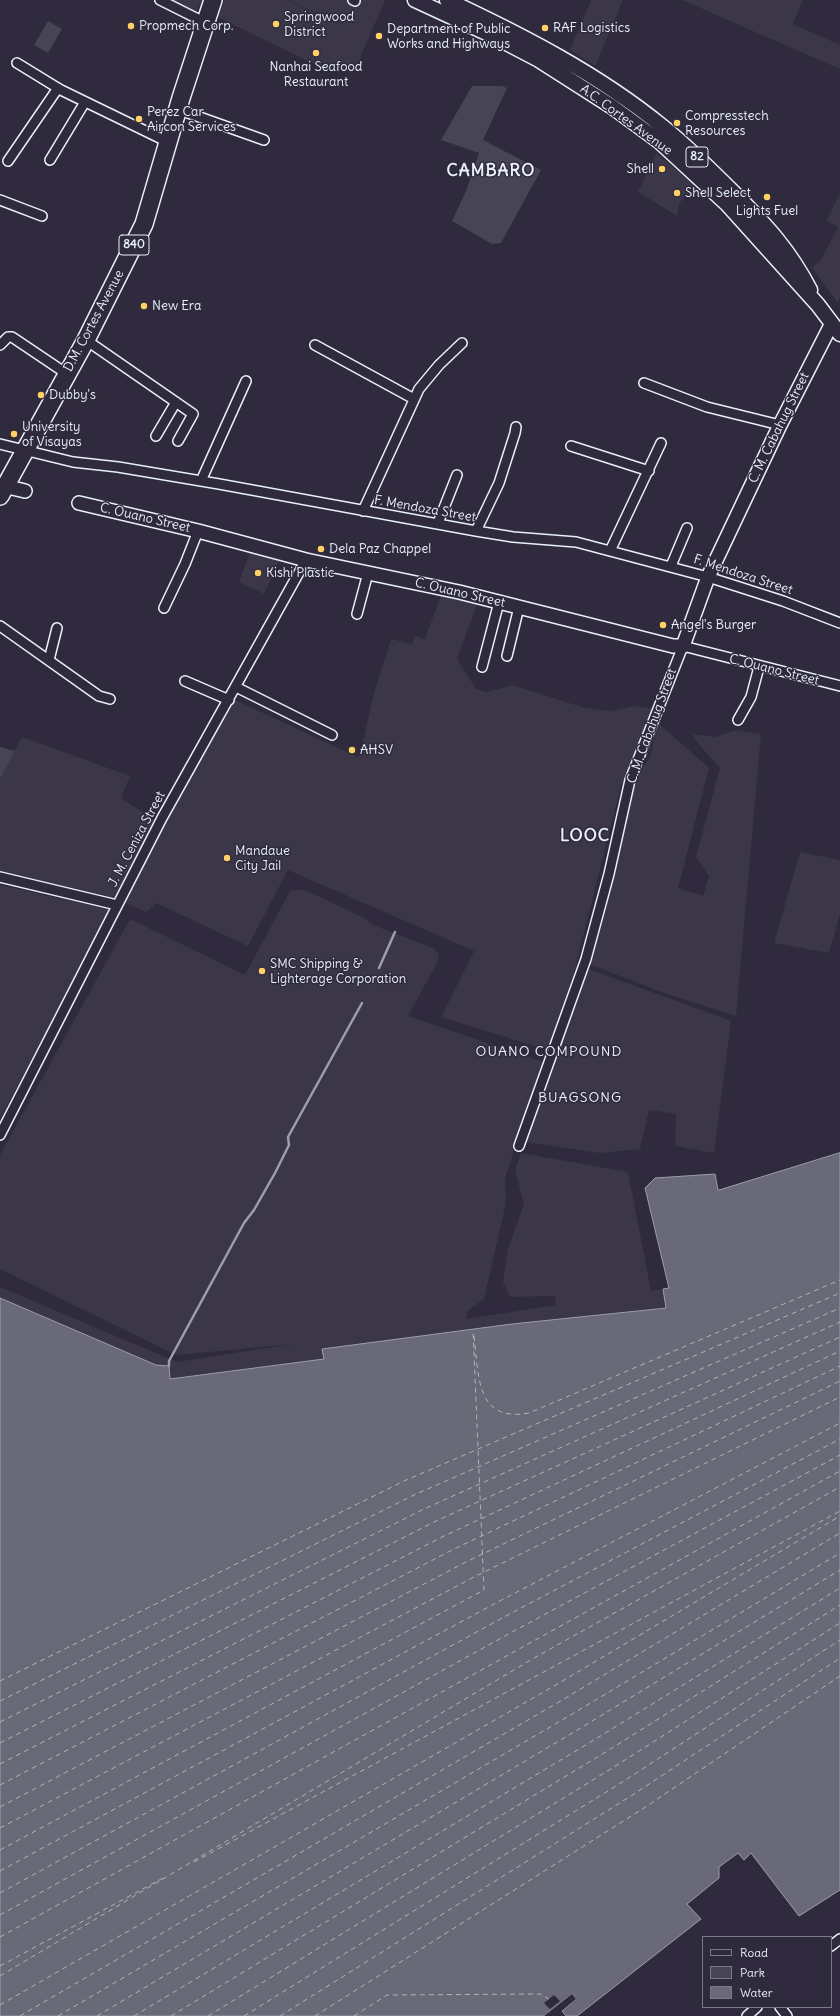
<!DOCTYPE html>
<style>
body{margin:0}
#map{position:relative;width:840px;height:2016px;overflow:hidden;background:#2f2a3d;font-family:Delius,sans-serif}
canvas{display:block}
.legend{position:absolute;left:702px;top:1936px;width:130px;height:72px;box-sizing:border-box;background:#2f2a3d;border:1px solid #797a88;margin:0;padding:5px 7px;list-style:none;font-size:12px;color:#e8f1f8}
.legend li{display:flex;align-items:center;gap:8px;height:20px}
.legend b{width:20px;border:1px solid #797a88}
</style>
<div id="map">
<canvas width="840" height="2016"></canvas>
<ul class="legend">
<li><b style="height:5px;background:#2f2a3d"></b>Road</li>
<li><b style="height:11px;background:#464455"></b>Park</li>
<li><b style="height:11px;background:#696978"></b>Water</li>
</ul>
</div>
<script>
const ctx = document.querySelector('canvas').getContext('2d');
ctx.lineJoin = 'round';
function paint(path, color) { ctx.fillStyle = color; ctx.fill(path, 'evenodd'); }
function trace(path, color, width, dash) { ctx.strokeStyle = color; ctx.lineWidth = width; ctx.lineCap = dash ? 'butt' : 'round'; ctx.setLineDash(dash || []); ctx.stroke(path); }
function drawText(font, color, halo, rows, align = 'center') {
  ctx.font = font + ' Delius,sans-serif'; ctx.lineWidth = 3; ctx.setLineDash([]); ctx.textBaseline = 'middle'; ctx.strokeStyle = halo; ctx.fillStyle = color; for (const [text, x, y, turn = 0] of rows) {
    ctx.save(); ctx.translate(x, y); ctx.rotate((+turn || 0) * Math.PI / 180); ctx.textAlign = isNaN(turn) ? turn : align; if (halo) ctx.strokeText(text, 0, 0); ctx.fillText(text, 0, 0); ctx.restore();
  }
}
paint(new Path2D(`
 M167 0H202L195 15Z
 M225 0H285L358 30 287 0H385L354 72 318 66 218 17Z
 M591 0H623L595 66 570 50Z
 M682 0H803L793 24 840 45V69Z
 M656 153 694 185 679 204 677 216 638 192Z
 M840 193V297L838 303 812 268 821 260 838 227 826 221Z
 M251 549 281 557 264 594 239 582Z
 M441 595 478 602 457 659 476 689 487 692 512 685 585 708 611 711 635 706 653 709 621 786 573 976 547 1050 441 1017 474 951 288 870 248 946 156 903 146 912 126 903 175 802 233 699 358 757 362 746 374 693 391 639 412 644 415 636 425 639Z
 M658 723 709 768 678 888 703 896 709 876 696 857 720 768 696 741 693 734 715 737 736 730 761 734 736 1016 664 993 589 964 634 778 650 758Z
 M22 737 130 776 121 798 156 821 115 899 0 873V779Z
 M800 852 840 860V914L829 953 774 943Z
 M0 885 111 910 0 1119Z
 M296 890H305L364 918 373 925 433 948 439 954 437 963 408 1016 543 1062 505 1178 506 1203 484 1299 468 1311 466 1319 556 1305 555 1296 510 1297 503 1282 508 1249 524 1204 515 1170 521 1153 628 1172 651 1291 663 1289 666 1307 512 1324 323 1349 324 1359 170 1379 169 1366 156 1365 0 1298V1287L177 1362 294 1344 176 1355 0 1269V1155L130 919 245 975 290 891Z
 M589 969 731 1021 714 1153 675 1146 676 1114 649 1110 640 1149 600 1153 525 1142Z`), '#3b3749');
paint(new Path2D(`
 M48 21 62 29 48 53 34 45Z
 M472 86H502L507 88 483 140 541 170 501 243 492 244 452 221 466 191 479 153 441 140Z
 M0 747 15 751 0 779Z`), '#464455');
const water = new Path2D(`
 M840 1153V1890L799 1916 751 1853 744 1860 738 1853 719 1867V1878L687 1904 701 1919 577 2016H566L562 2011 576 1999 572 1994 544 2016H0V1298L156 1365 169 1366 170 1379 324 1359 322 1349 512 1324 666 1308 663 1289 669 1288 645 1188 655 1178 715 1174 718 1190Z`);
paint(water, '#696978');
trace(water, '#9c9fab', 1);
paint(new Path2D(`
 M572 1994 576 1999 560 2012V2010L574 1999 572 1997 547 2016H544Z
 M554 1995 560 2001 550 2009 544 2003Z`), '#2f2a3d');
trace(new Path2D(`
 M379 968 395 932
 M169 1366V1361L244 1223 254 1210 275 1173 289 1145 288 1137 362 1003`), '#9c9fab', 2.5);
trace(new Path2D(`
 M474 1336C479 1375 475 1423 529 1413L840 1280
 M0 1681 404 1481 840 1293
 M0 1701 414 1495 840 1308
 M0 1722 424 1509 840 1322
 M0 1743 434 1522 840 1337
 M0 1764 444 1536 840 1351
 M0 1785 454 1549 840 1366
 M0 1807 464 1563 840 1381
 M0 1828 474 1577 840 1397
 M0 1850 484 1590 473 1330
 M194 1862 840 1511
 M0 1871 494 1604 840 1423
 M0 1893 504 1617 840 1439
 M0 1915 514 1631 840 1455
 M0 1937 840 1471
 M0 1966 163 1878
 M0 1976 534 1658 840 1487
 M0 2005 554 1686 840 1516
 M20 2016 564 1699 840 1533
 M58 2016 574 1713 840 1553
 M97 2016 584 1726 840 1570
 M134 2016 594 1740 840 1588
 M171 2016 604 1753 840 1605
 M208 2016 614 1767 840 1623
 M244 2016 624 1781 840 1640
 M280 2016 634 1794 840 1658
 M315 2016 644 1808 840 1676
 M354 2016 387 1995 540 1994 549 1999`), '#afb4be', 1, [5, 4]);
const street = new Path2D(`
 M160 0 204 22
 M353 0 355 1
 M17 63 61 90 168 142
 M177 109 264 140
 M50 160 85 102
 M8 161 58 88
 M0 200 42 216
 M86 340 193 414 178 441
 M0 345 8 337H12L67 374
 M315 345 414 399
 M644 383 707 407 780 425
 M156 436 176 402
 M0 444 73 462 118 467 219 484 476 531 513 537 576 542 708 577 783 601 840 623
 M571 446 649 471
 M201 481 246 381
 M363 511 419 389 439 365 462 343
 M438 523 457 475
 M476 531 499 483 515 433 516 427
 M610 551 661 443
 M671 566 687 528
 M164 608 185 564 198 531
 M357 614 368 573
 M0 626 99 696 110 699
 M507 656 519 607
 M49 660 57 628
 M482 667 499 602
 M185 681 229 700
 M236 687 332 735
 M738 720 751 697 759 667
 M0 877 117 905
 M0 1135 162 818 306 560
 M519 1146 586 959 609 874 630 780 683 646 840 686
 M831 1946 840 1939
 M780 2007 787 2016
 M747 2016 757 2007`);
const secondary = new Path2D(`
 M0 485 25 491
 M79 503 198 531 306 560 459 592 673 646H683L708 577 780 425 832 323`);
const primary = new Path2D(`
 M415 0 495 37 539 60 611 106 660 142 727 204 818 305 840 334
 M447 0C522 35 598 74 663 127 689 148 713 172 736 195 767 226 790 251 810 290`);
const highway = new Path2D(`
 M0 496 86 340 144 224 181 98 213 0`);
trace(street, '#e8f1f8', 12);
trace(secondary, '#e8f1f8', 16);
trace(primary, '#e8f1f8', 17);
trace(highway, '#e8f1f8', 20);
trace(street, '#2f2a3d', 9);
trace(secondary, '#2f2a3d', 13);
trace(primary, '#2f2a3d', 14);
trace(highway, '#2f2a3d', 17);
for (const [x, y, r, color] of [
 [276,24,4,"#ffd166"],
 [131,26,4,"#ffd166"],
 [545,28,4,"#ffd166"],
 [379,36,4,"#ffd166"],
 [316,53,4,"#ffd166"],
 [139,119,4,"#ffd166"],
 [677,123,4,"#ffd166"],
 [662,169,4,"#ffd166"],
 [677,193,4,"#ffd166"],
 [767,197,4,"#ffd166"],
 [144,306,4,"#ffd166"],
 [41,395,4,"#ffd166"],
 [14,434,4,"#ffd166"],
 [321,549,4,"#ffd166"],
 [258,573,4,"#ffd166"],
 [663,625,4,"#ffd166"],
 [352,750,4,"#ffd166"],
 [227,858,4,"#ffd166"],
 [262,971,4,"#ffd166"]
]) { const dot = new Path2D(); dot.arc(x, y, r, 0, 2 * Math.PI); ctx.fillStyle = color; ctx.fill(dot); trace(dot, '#2f2a3d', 1.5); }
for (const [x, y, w] of [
 [697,157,22],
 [134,245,30]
]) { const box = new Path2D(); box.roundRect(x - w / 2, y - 10, w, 20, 3); ctx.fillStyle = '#2f2a3d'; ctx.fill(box); trace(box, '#e8f1f8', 1); }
drawText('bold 12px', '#e8f1f8', null, [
 ["82",697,157],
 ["840",134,245]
]);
drawText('13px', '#e8f1f8', '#2f2a3d', [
 ["Springwood",284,17],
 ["District",284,32],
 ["Propmech Corp.",139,26],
 ["RAF Logistics",553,28],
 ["Department of Public",387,29],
 ["Works and Highways",387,44],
 ["Nanhai Seafood",316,67,"center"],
 ["Restaurant",316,82,"center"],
 ["Perez Car",147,112],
 ["Aircon Services",147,127],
 ["Compresstech",685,116],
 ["Resources",685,131],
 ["Shell",654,169,"right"],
 ["Shell Select",685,193],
 ["Lights Fuel",767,211,"center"],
 ["New Era",152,306],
 ["Dubby's",49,395],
 ["University",22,427],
 ["of Visayas",22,442],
 ["Dela Paz Chappel",329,549],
 ["Kishi Plastic",266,573],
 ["Angel's Burger",671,625],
 ["AHSV",360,750],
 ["Mandaue",235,851],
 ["City Jail",235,866],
 ["SMC Shipping &",270,964],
 ["Lighterage Corporation",270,979]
], 'left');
drawText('13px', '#e8f1f8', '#2f2a3d', [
 ["A.C. Cortes Avenue",626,120,36],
 ["D.M. Cortes Avenue",94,321,-62],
 ["C. M. Cabahug Street",779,428,-64],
 ["F. Mendoza Street",425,509,10],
 ["C. Ouano Street",145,518,13],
 ["F. Mendoza Street",743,575,18],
 ["C. Ouano Street",460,593,13],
 ["C. Ouano Street",774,670,14],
 ["C. M. Cabahug Street",652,726,-70],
 ["J. M. Ceniza Street",137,839,-62]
]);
ctx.letterSpacing = '1px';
drawText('14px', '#e8f1f8', '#2f2a3d', [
 ["OUANO COMPOUND",549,1052],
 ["BUAGSONG",580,1098]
]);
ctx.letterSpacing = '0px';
ctx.letterSpacing = '1px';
drawText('bold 17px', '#e8f1f8', '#2f2a3d', [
 ["CAMBARO",491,171],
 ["LOOC",585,836]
]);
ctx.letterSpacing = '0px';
</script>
